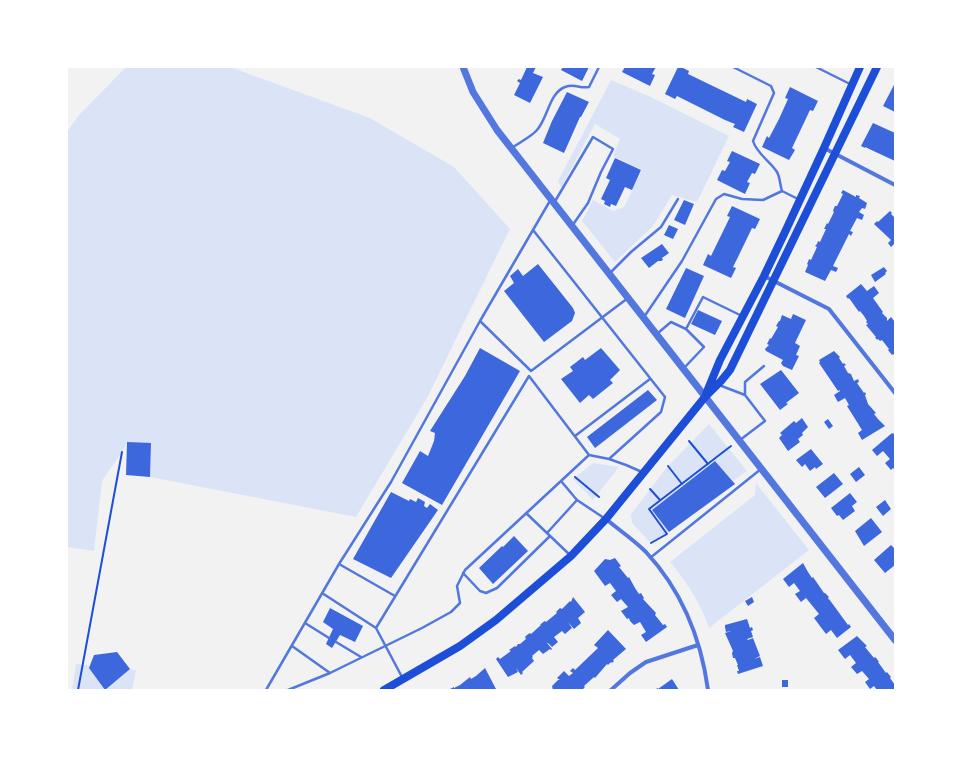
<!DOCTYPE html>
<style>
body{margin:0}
#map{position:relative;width:962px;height:757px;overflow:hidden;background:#f2f2f2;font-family:Karla,sans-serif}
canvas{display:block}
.frame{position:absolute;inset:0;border:68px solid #fff;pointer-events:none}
</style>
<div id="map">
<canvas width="962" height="757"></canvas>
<div class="frame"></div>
</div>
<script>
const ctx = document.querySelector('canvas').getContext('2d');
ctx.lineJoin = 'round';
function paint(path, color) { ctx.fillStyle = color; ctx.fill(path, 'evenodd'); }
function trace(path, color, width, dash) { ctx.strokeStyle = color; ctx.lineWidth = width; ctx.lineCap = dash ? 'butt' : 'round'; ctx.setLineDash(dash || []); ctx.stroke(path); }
paint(new Path2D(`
 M126 67H230L370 118 454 167 510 229 427 398 356 517 150 477 151 444 127 442 122 452 102 481 94 551 67 547V132L79 115Z
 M611 80 653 98 729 136 697 202 672 195 653 226 615 262 582 221 593 200 613 211 624 207 642 170 613 156 620 139 595 124 561 188 558 181Z
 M709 424 747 471 733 481 715 461 652 510 669 532 651 543 632 523 631 514 668 466Z
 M593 463 619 467 593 500 573 479Z
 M756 483 809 550 709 628C703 607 684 578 670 562L755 495Z
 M76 664 136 670 132 690H72Z`), '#dbe4f7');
paint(new Path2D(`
 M527 67H536L533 73 543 77 530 103 514 95 520 83 517 81 519 79 521 80Z
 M563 67H589L582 81 561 70Z
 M625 67H656L652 74 655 75 650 86 622 72Z
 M678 67H681L689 71 688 74 746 102 747 99 757 104 744 132 733 127 735 124 725 120 677 96 675 99 665 94Z
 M895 83V112L883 106Z
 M790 87 818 101 813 111 810 110 792 148 795 150 789 160 762 147 767 136 769 138 779 119 788 99 785 98Z
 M567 92 589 102 581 117H580L564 153 543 143 552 121Z
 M873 123 895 133V161L865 147V148L861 146Z
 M732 151 760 164 755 174 752 173 747 182 750 183 745 194 717 180 722 170 725 171 730 162 727 161Z
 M615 158 641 170 632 190 625 187 616 206 611 204 610 207 604 204 605 201 601 199 610 180 606 178Z
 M843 190 856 197V195L860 196 859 198 867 203 865 209 862 208 859 212 864 215 862 220 857 218 850 231 853 232 851 236 849 234 833 266 838 268 836 272 831 270 825 281 805 272 808 265 807 264 808 262 809 259 811 260 817 247 815 246 817 244 818 241 820 242 826 229H824L827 223 828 224 834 212 833 211 834 208 835 206H837L843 194 841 193Z
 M684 200 694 204 685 225 674 220Z
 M732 206 760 219 755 229 752 228 738 257 733 267 736 268 731 278 703 265 708 254 711 256 730 217 727 216Z
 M890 211 892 213 891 214 895 218V245L894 244 891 247 888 243 891 240 874 224 877 221 878 222Z
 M669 225 678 229 673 239 664 235Z
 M662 244 669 253 662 258 663 260 661 261H658L649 268 641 258Z
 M538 264 573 308 575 313 572 321 544 342 504 291 514 283 510 276 518 269 523 276Z
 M884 267 887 271 885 273 886 274 875 282 871 275Z
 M686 268 704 276 685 318 666 309Z
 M861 284 867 291 874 286 879 293 873 298 883 312 882 313 887 318V321L891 317 895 322V356L893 354 892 355 888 350 889 349 882 340 880 341 878 339 877 340 875 337H876L866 325 868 324 866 322 867 321 864 316 860 311 859 312 849 298 848 299 846 296Z
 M698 310 722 321 715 335 691 324Z
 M793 314 806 320 795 343 800 346 796 355 799 356 792 370 783 366 781 363 783 360 766 351 765 349 769 345 767 344 770 338 771 339 778 327 776 326 779 321H780L782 315 791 319Z
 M480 348 520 371 442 505 402 483 420 451 428 456 434 441 435 433 430 431 465 376Z
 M601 348 620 370 610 380 613 383 593 399 589 395 580 403 561 379 573 371 570 367 583 357 585 360Z
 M834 351 840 357 839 358 843 364 844 363 846 365 844 366 848 373 851 374 854 381 858 379 859 382 857 383 864 393 865 392 866 394 865 395 868 404 876 413 874 414 878 419 885 426 862 440 858 433 862 430 847 406 849 405 845 398 838 402 834 395 840 391V390L838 391 819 363 820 362 819 360Z
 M781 370 799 393 786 403 788 404 780 410 760 384Z
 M648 390 657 400 595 448 587 437Z
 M802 418 808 427 802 433 803 435 798 439 800 442 788 451 779 438 782 435 780 433 794 421 796 423Z
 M828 419 833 426 829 429 824 422Z
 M895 432V470L893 468 891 470 885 463 890 459 883 451 877 456 872 450 892 433 893 434Z
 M127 442 151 443 150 477 126 475Z
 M811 449 823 464 816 469 815 467 810 471 805 464 802 467 796 460Z
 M715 461 735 484 669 532 652 510Z
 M859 467 865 475 856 482 850 474Z
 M834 473 843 484 825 498 816 487Z
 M391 492 409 501 410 499 416 502 418 498 425 502 424 506 427 508 430 504 438 510 391 578 353 559Z
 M850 493 857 502 852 506 855 511 843 520 839 515 837 516 831 508Z
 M885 500 891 509 883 516 876 507Z
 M871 518 882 532 864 546 855 531Z
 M514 536 528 551 493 584 479 568 502 546 503 547Z
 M891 545 895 549V565L885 573 874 560Z
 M615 558 621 566 619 567 628 578 629 577 635 588 639 594 641 593 644 598 643 599 656 613 655 615 663 625 665 624 667 627 646 642 641 635 646 632 640 622 634 625 630 621 629 618 627 619 621 611 628 607 621 599 617 602 611 595 616 591 610 583 605 586 594 571 605 559 610 560Z
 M803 563 808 572 812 578 813 577 824 593H825L829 597 828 598 829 600V599L848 625 849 624 851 627 837 638 831 630 826 634 814 618 819 614 806 598 801 602 795 594 800 591 794 583 789 587 783 579Z
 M573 597 585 612 578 618 581 623 574 629 568 622 572 628 565 634 562 631 554 637 558 642 552 647 548 643H547L552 649 551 650 550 649 543 654 539 650 532 656 533 657 532 658 534 661 522 672 523 673 521 675 516 668 518 672 508 677 496 659 498 657 500 659 511 651 509 650 515 646 516 647 518 644H520L526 639 525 637 527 635 530 633 531 634 541 625H540L542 623 545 621 546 622 557 613 556 612 560 608 562 609 570 601 571 602Z
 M752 597 754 602 748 606 745 601Z
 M330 608 363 626 355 642 340 635 332 648 326 644 333 629 323 622Z
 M747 619 750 628 752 627 753 630 751 631 753 637 747 639 748 640 753 638 760 656 754 659 760 657 763 666 738 674 737 671H739L737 665H738L735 658H733L732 653 733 651 725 633 731 631 726 632 725 627V625Z
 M608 630 626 649 613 660 614 661 612 663 611 662 608 665 607 664 595 678 594 677 584 686 585 687 582 690H553L552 686 558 680H560L557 678 564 671 569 676 573 673 570 671 573 668 575 670 598 648 594 645Z
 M857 636 867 646 865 647 874 658 875 657 877 659 879 662H878L886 673 887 672 891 677 890 678 895 685V690H877L874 686 870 689 865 682 869 679 862 671 857 674 851 667 856 663 850 655 845 659 838 650Z
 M117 652 130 669 105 690 89 668 94 655Z
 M485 668 496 689 448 690 454 687V688L460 685 470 677 471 679 476 676Z
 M672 679 679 690H654L658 688V689Z
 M782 680H788V687H782Z`), '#3d67dc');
trace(new Path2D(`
 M689 441 708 464
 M668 466 682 484
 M575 477 599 497
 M650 489 660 500
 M651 543 667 534 649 509 731 446
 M78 690 122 452`), '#1d4ed8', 2);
trace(new Path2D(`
 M733 67 771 86 774 93 753 141C757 154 770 161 777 172 780 177 780 185 782 191L798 199
 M816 67 852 85
 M512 148C520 142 531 137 537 130 548 118 549 93 565 87 575 83 579 89 589 87L599 67
 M551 199 480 321 531 371 628 298
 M554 203 593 137 613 149 601 172 588 203 572 226
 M610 273 631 252 661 227 678 199
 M644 317 682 261 716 199 724 194 742 199 763 200 782 191
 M658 333 671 322 686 329
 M684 368 704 347 686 329 703 297 742 316
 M719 385 745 395
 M575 436 650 379
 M740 440 765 421 745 395V382L764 366
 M609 459 626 465 642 472
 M561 481 577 500 604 518
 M526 513 570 555
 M547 533 577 500
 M650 558 761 469
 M339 564 395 596
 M463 573 480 591 486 593 497 588 550 536
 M322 593 376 628
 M305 623 329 638
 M336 642 361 657
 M292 646 330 673
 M402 677 376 628 529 376 589 455 609 459 661 412 665 397 533 230
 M266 690 339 564 391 482 480 321
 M288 690 330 673 422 628 451 612 460 603 457 586 465 570 589 455`), '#5277de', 2.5);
trace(new Path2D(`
 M824 148 895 185
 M764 276 829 309 895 393
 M606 519C619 530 634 540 646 552 682 591 701 638 708 690
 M611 690 630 673 646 662 698 645`), '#5277de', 4);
trace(new Path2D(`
 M463 67 473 92 497 130 895 640`), '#5277de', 7);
trace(new Path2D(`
 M706 394 720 360 764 276 785 232 824 148 860 67
 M384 690 460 646 496 620 571 556 606 519 705 397 721 381 730 370 877 67`), '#1d4ed8', 8);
</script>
